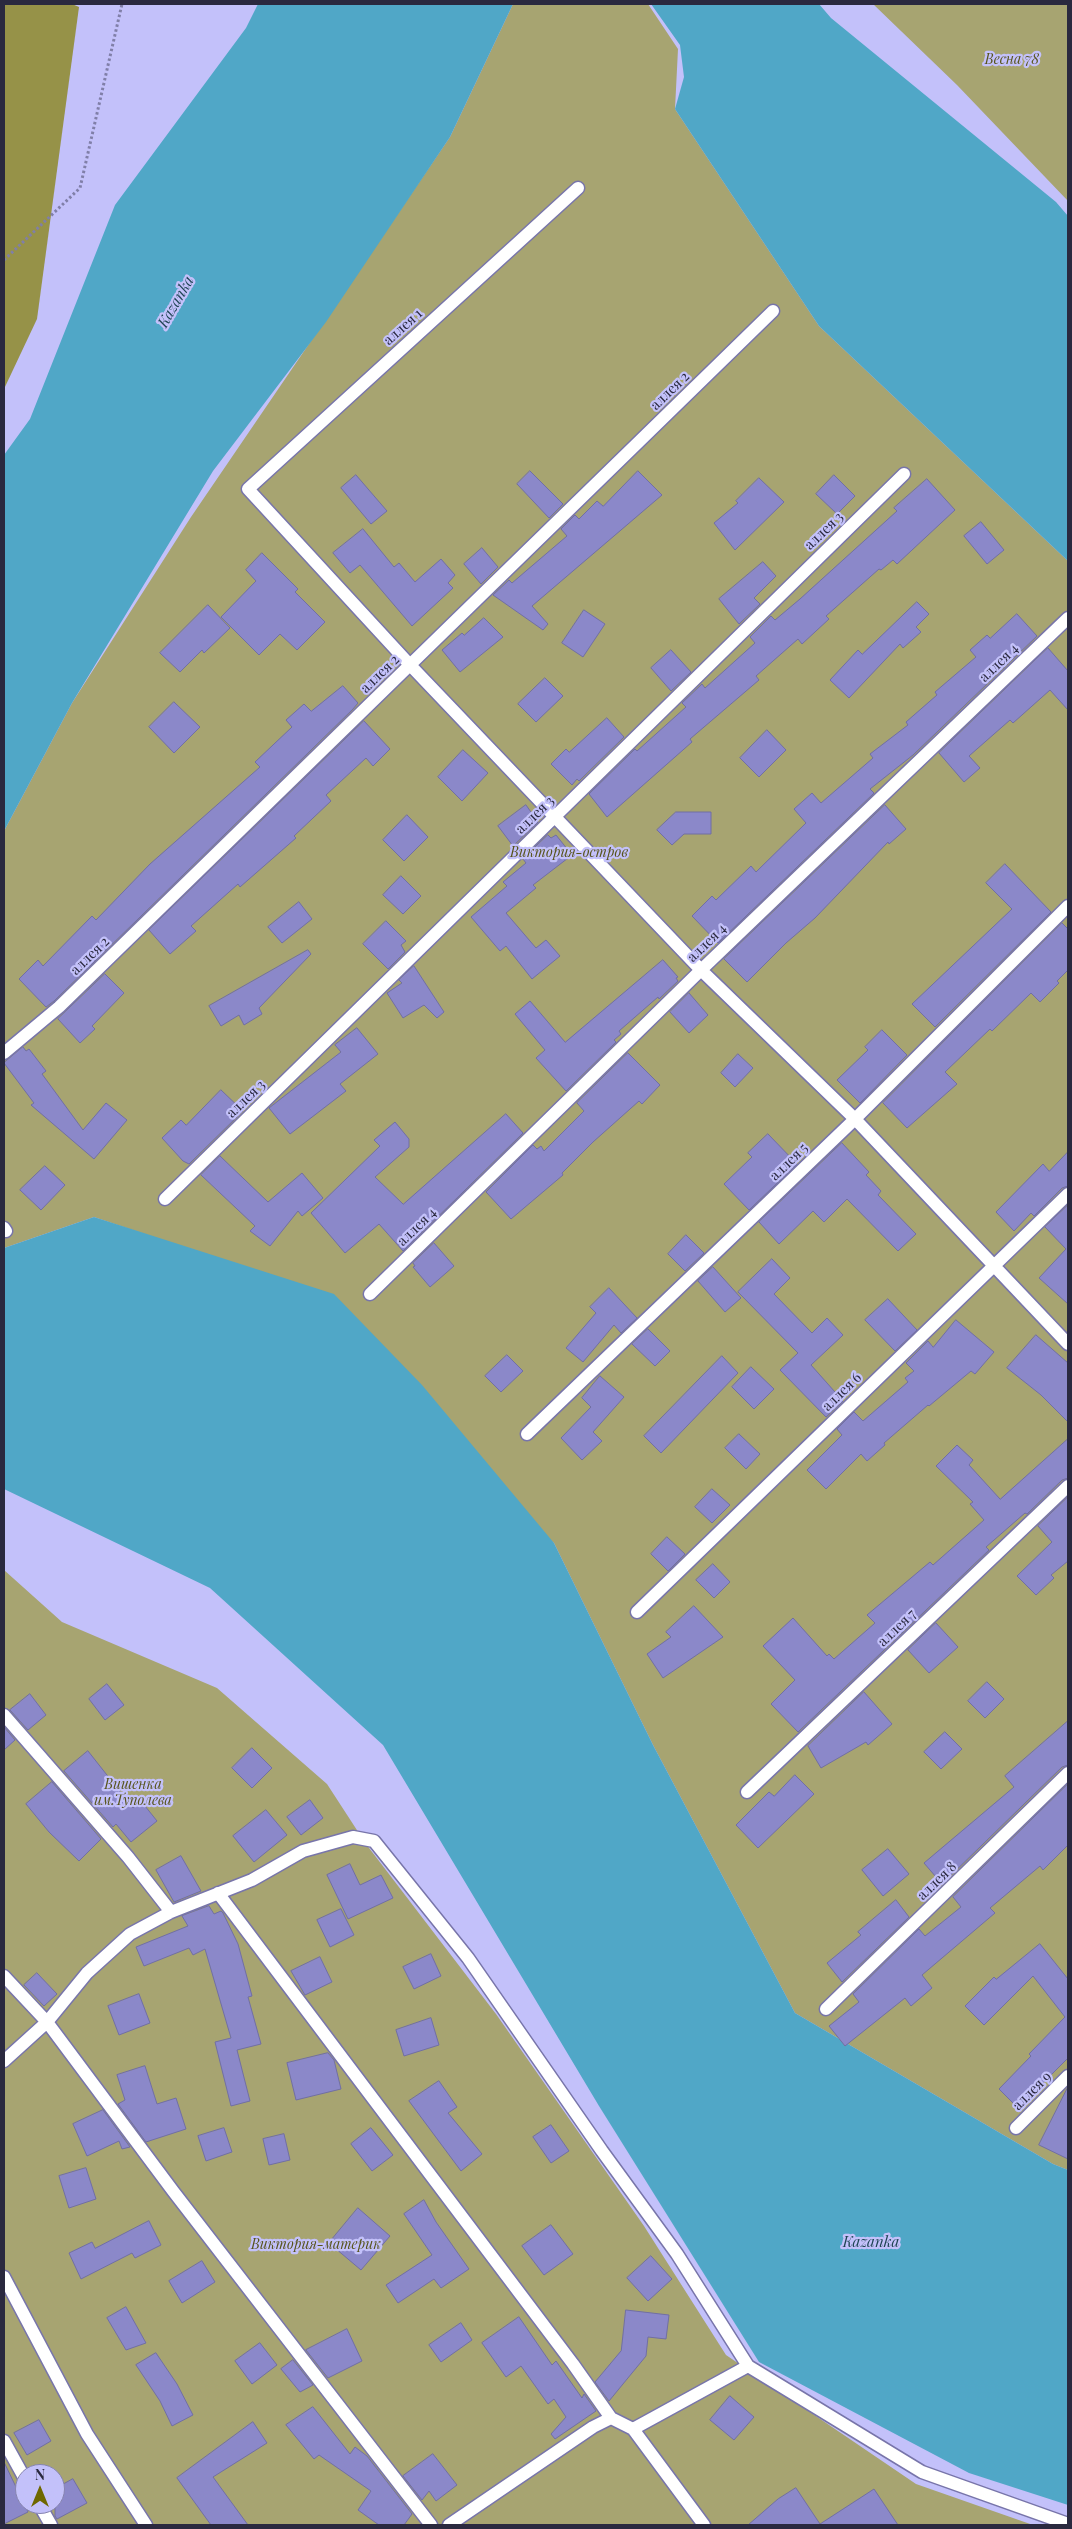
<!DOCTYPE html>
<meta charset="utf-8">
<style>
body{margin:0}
#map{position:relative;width:1072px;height:2529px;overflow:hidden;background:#c3c1fa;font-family:"Playfair Display",serif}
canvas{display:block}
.frame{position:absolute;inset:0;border:5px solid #2a293f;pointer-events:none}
.north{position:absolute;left:15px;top:2464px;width:50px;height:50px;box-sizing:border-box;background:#c3c1fa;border:1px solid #8684af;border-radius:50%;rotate:0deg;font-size:14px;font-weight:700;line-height:20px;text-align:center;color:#2a293f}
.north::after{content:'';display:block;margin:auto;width:18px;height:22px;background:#6f6800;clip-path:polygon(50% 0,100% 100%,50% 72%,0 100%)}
</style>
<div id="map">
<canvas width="1072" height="2529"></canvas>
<div class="frame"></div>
<div class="north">N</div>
</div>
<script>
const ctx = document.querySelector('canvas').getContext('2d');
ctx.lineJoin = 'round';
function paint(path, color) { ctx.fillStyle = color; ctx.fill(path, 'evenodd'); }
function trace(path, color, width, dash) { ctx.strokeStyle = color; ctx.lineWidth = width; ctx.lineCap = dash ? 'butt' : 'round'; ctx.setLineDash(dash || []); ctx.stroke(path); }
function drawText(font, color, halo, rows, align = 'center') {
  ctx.font = font + ' "Playfair Display",serif'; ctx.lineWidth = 4.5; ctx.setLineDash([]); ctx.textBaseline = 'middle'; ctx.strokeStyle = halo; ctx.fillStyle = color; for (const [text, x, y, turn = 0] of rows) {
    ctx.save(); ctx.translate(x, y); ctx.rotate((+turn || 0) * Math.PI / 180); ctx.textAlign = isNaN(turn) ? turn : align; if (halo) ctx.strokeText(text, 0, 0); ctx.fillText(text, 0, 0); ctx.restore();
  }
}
paint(new Path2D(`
 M513 4H648L678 49 675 109 819 326 1068 561V2170L1053 2164 795 2013 653 1745 554 1543 204 1254 94 1217 4 1248V831L72 703 191 517 450 137Z
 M873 4H1068V201L957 85Z
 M4 1570 62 1622 217 1688 327 1784 366 1844 496 2014 644 2226 726 2355 916 2484 1033 2525H4ZM25 2474H55V2504H25Z`), '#a7a471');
paint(new Path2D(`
 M4 4H72L79 7 37 319 4 389Z`), '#969248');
paint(new Path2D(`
 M258 4H513L450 137 326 322 213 471 72 703 4 831V455L30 419 115 205 246 28Z
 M651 4H819L831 18 1056 202 1068 216V561L819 326 675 109 684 77 680 45Z
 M94 1217 334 1294 422 1385 554 1543 653 1745 795 2013 1053 2164 1068 2170V2505L969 2473 759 2362 599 2106 383 1745 210 1588 4 1489V1248Z`), '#50a7c7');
const building = new Path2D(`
 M530 471 563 504 549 518 517 484Z
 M638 471 662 495 532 606 548 624 543 630 493 595 509 580 512 583 526 571 567 536 561 529 575 515 579 519 597 501 603 506Z
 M356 475 387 511 371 524 341 488Z
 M834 475 855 496 837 514 816 494Z
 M759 478 784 502 735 550 714 523 738 503 736 501Z
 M927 479 955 510 897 564 893 560 881 570 879 569 826 616 829 619 802 644 798 639 756 676 759 680 690 739 692 742 607 817 589 794 635 749 637 751 686 707 682 703 702 684 705 688 755 643 750 637 771 616 775 620 800 599 897 511 894 508Z
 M981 522 1004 550 987 564 964 536Z
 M363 529 394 567 399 563 415 582 441 559 455 575 448 583 453 588 412 626 360 565 350 573 333 553Z
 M482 548 498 567 481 584 464 564Z
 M262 553 298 589 295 592 325 622 297 650 280 634 259 655 221 617 256 581 246 570Z
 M763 562 776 576 754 598 760 604 739 624 719 599Z
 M917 602 929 614 916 627 921 632 903 648 900 644 849 698 830 680 858 650 862 654Z
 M208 605 230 628 204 653 202 650 180 672 160 653Z
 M584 610 605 624 583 657 562 643Z
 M1017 614 1037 636 913 755 870 789 874 793 718 943 692 916 712 896 716 900 751 866 756 872 806 823 794 809 812 793 821 803 873 758 870 754 908 725 906 722 937 695 935 692 976 657 970 650 987 635 990 638Z
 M484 618 503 637 460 672 442 650 462 633 464 635Z
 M1048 648 1068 671V710L1050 690 1013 723 1010 720 969 756 980 768 964 782 939 753Z
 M671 650 691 672 671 691 651 668Z
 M545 678 563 696 536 722 518 704Z
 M343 686 358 703 353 709 54 1001 46 1007 19 979 38 960 43 966 92 916 96 920 150 864 260 767 255 762 292 727 286 720 304 704 311 711Z
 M174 702 200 727 174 753 149 727Z
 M607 718 624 737 579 781 577 779 572 785 551 764 566 749 569 752Z
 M364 721 390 749 373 766 366 758 326 795 331 801 294 836 296 838 240 887 238 884 191 926 196 931 170 954 149 930Z
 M767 730 786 750 759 777 740 758Z
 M463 750 488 773 462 801 438 777Z
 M526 805 538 822 513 846 498 826Z
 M885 805 906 829 889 844 888 842 815 918 786 943 747 982 724 959Z
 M676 812H711V834H684L672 845 657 830Z
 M407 815 428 837 404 861 383 840Z
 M548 835 551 838 556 835 572 855 533 885 536 888 506 913 536 948 546 940 560 956 532 979 506 946 500 951 471 917 507 886 503 882 526 863 523 859Z
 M1005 864 1051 912 935 1027 912 1004 1012 909 986 883Z
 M401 876 421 896 403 914 383 895Z
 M299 902 312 919 282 943 268 927Z
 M386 921 406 941 401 945 405 952 388 969 363 944Z
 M1062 923 1068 929V970L1057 981 1059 983 1040 1002 1031 993 992 1031 990 1029 945 1072 957 1084 907 1128 883 1103Z
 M308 950 311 954 259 1008 262 1014 244 1025 239 1015 221 1026 209 1006Z
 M663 960 678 977 676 978 678 981 659 999 658 997 619 1031 621 1034 614 1040 616 1042 566 1091 536 1058 545 1050 515 1014 530 1001 565 1042Z
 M414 966 444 1012 437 1018 424 1005 403 1018 387 993 402 983 399 980Z
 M105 974 124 993 92 1026 95 1029 80 1043 58 1019Z
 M689 993 708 1015 689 1033 670 1012Z
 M357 1028 378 1054 340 1084 346 1091 290 1134 269 1108 341 1052 335 1045Z
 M882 1030 907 1055 860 1103 837 1080 868 1050 865 1047Z
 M23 1047 26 1051 29 1049 46 1071 42 1074 83 1130 106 1103 127 1120 94 1159 31 1105 34 1103 4 1063Z
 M628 1053 660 1085 642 1104 639 1101 593 1142 562 1173 563 1175 511 1219 486 1192 533 1145 537 1149 541 1146 544 1151 584 1111 577 1103Z
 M738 1054 753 1068 735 1087 721 1073Z
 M221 1090 243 1111 189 1164 183 1161 162 1138 181 1120 186 1125Z
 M506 1114 523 1133 403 1251 379 1224 345 1253 311 1213 380 1146 374 1140 395 1122 409 1139V1147L375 1177 403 1204Z
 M768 1134 797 1164 749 1210 724 1184 752 1157 748 1153Z
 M842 1143 869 1172 866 1175 881 1191 878 1195 916 1234 898 1251 847 1199 824 1222 813 1211 779 1244 759 1222Z
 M1068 1152V1186L1062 1188 1034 1216 1031 1213 1014 1231 996 1212 1043 1164 1049 1171Z
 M220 1156 268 1202 302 1173 323 1198 302 1216 298 1211 270 1246 250 1231 255 1226 201 1175Z
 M45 1166 65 1185 41 1210 20 1190Z
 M1068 1205V1304L1039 1278 1066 1249 1045 1227Z
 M686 1235 704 1253 685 1271 668 1254Z
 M434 1243 454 1266 430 1287 413 1267 415 1266 413 1263Z
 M772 1259 790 1278 774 1294 812 1333 827 1318 843 1335 811 1365 843 1401 826 1417 780 1370 798 1353 738 1292Z
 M713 1267 741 1298 725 1312 698 1281Z
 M609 1288 637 1318 621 1333 614 1325 583 1362 566 1348 596 1313 590 1307Z
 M888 1299 917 1330 895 1351 865 1320Z
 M956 1320 994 1352 975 1374 971 1371 929 1406 928 1405 884 1443 885 1445 867 1461 861 1454 826 1489 807 1470 842 1435 837 1429 854 1412 863 1421 908 1382 905 1378 914 1371 906 1363 928 1341 933 1347Z
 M648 1329 670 1351 655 1366 632 1344Z
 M1036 1335 1068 1363V1422L1041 1395 1007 1368Z
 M507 1355 523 1371 501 1392 485 1376Z
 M722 1356 738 1373 661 1453 644 1436Z
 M751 1367 774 1389 754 1409 732 1387Z
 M600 1376 624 1397 593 1432 602 1441 582 1460 561 1438 591 1407 582 1398Z
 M739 1434 760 1454 746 1469 725 1448Z
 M1068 1439V1478L1062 1480 1027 1514 1025 1513 986 1547 989 1550 798 1732 771 1704 795 1680 763 1646 793 1618 827 1656 829 1654 834 1659 875 1623 867 1615 930 1562 933 1565 984 1520 970 1504 973 1502 936 1466 957 1445 973 1460 969 1465 1000 1499Z
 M712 1489 730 1505 712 1523 695 1507Z
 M1068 1497V1561L1051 1575 1054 1578 1036 1595 1017 1576 1052 1542 1038 1526Z
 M667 1537 685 1554 668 1571 651 1554Z
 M713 1564 730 1582 714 1598 696 1580Z
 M694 1606 723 1637 663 1678 647 1654 671 1637 666 1632Z
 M936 1623 958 1647 929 1673 908 1650Z
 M987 1682 1004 1699 985 1718 968 1701Z
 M107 1684 124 1705 105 1720 89 1699Z
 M864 1692 892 1724 868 1745 866 1742 821 1768 808 1746Z
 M30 1694 46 1715 28 1730 10 1710Z
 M1068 1721V1765L1062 1767 942 1884 924 1863 1014 1787 1005 1776Z
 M4 1727 15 1740 4 1750Z
 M945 1732 962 1749 941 1769 924 1752Z
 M252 1748 272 1768 252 1788 232 1768Z
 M88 1751 133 1808 141 1801 157 1821 131 1842 116 1824 113 1827 64 1771Z
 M795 1775 814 1794 758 1848 736 1825 769 1792 774 1796Z
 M52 1782 101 1839 79 1861 49 1832 26 1804Z
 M1068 1784V1845L1043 1870 1040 1866 990 1908 995 1913 922 1975 932 1988 911 2006 905 1998 845 2046 829 2026 859 2002 853 1994 919 1929 925 1936 961 1907 953 1897Z
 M310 1800 323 1818 301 1835 287 1817Z
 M266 1810 287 1835 254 1862 233 1836Z
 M888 1849 909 1874 883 1896 862 1870Z
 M181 1856 201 1891 174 1902 156 1870Z
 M350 1864 360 1885 381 1875 393 1898 348 1919 327 1875Z
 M896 1900 909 1917 842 1982 827 1963 861 1935 858 1932Z
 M209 1906 214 1914 221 1911 223 1913 238 1944 252 1996 248 1997 261 2044 237 2050 250 2101 231 2106 215 2042 231 2038 205 1949 193 1955 189 1948 144 1966 136 1947 188 1926 182 1916Z
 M341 1909 354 1935 330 1947 317 1920Z
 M1040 1944 1068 1979V2058L1018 2108 999 2089 1031 2056 1029 2054 1065 2017 1033 1976 984 2025 965 2006 994 1977 996 1979Z
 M431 1954 441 1976 414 1989 403 1967Z
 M320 1957 332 1982 305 1995 291 1971Z
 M37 1973 57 1994 44 2006 24 1985Z
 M139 1994 150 2023 119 2035 108 2006Z
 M431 2018 439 2045 404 2056 396 2030Z
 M328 2053 334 2060 341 2089 296 2100 287 2063Z
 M145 2066 157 2104 176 2098 186 2129 146 2142 118 2104 125 2100 117 2075Z
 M439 2081 457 2107 448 2113 482 2154 461 2171 409 2101Z
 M1068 2087V2159L1039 2145Z
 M103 2110 130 2147 122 2149 119 2141 87 2156 73 2124Z
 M551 2125 569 2151 551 2163 533 2137Z
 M224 2128 232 2152 206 2161 198 2136Z
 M371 2128 393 2155 372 2171 351 2144Z
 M284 2134 290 2160 269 2165 263 2139Z
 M86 2168 96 2199 69 2208 59 2176Z
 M424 2200 436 2222 469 2269 441 2288 434 2279 398 2303 386 2285 432 2255 404 2214Z
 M358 2208 390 2236 361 2270 329 2243Z
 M149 2221 161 2245 135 2258 132 2253 81 2279 69 2253 92 2242 95 2248Z
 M551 2225 573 2254 544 2275 522 2246Z
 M651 2256 672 2279 648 2301 627 2278Z
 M202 2261 215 2282 182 2303 169 2281Z
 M126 2307 146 2343 126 2350 107 2318Z
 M626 2310 669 2315 666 2339 648 2337 646 2356 609 2401 595 2382 621 2351Z
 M519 2317 552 2365 556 2361 582 2398 584 2394 596 2411 555 2439 551 2434 566 2417 554 2399 548 2404 521 2366 506 2377 482 2343Z
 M461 2323 472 2340 441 2362 429 2345Z
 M347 2329 362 2361 328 2378 306 2350Z
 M260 2343 277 2365 252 2384 235 2361Z
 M156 2353 177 2384 193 2415 172 2426 160 2401 136 2365Z
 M293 2360 313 2385 300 2392 281 2369Z
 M730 2396 754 2417 734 2440 710 2420Z
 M313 2407 350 2454 355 2447 367 2456 412 2514 404 2525H379L358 2510 371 2491 319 2455 314 2459 286 2425Z
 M39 2420 51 2441 27 2455 14 2433Z
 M253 2422 267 2443 213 2477 248 2525H211L177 2478Z
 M433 2454 457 2485 436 2501 429 2491 422 2500 403 2476Z
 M4 2462 28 2512 4 2524Z
 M73 2479 87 2503 57 2519 55 2516V2489Z
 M796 2488 820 2524 874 2489 898 2525H748L778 2499Z`);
paint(building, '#8b88c9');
trace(building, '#716fa3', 1);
const service = new Path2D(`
 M578 188 248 489 411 666 701 970 855 1119 1068 1344
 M4 1053 59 1007 773 311
 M165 1199 904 474
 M4 1228 6 1231
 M370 1294 701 970 1068 618
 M527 1434 855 1119 1068 906
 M637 1612 1068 1194
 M4 1715 128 1857 171 1912
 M747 1792 1068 1486
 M218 1893 573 2364 611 2418
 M4 1976 47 2022 173 2191 431 2525
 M826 2009 1068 1773
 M4 2061 47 2022 87 1973 130 1934 171 1912 252 1880 303 1851 353 1837 374 1841 468 1958 602 2151 677 2254 748 2366 922 2472 1068 2524
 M1016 2128 1068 2076
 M4 2277 87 2434 146 2525
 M633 2429 704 2525
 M4 2441 25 2479
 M39 2504 51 2525
 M449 2525 593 2427 611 2418 633 2429 748 2366`);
trace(service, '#7875aa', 15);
trace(new Path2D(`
 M4 260 80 188 122 4`), '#807fa8', 3, [2.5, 2.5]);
trace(service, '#fff', 12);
drawText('italic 14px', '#57541c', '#c3c1fa', [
 ["Весна 78",1012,60],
 ["Виктория-остров",569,853],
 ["Вишенка",133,1785],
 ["им.Туполева",133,1801],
 ["Виктория-материк",316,2245]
]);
drawText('14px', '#2a293f', '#c3c1fa', [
 ["аллея 1",403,327,-42],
 ["аллея 2",670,391,-44],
 ["аллея 3",824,531,-44],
 ["аллея 4",999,663,-44],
 ["аллея 2",380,674,-44],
 ["аллея 3",535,815,-44],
 ["аллея 4",707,943,-44],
 ["аллея 2",90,956,-44],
 ["аллея 3",246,1099,-44],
 ["аллея 5",789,1162,-44],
 ["аллея 4",417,1227,-44],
 ["аллея 6",842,1392,-44],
 ["аллея 7",897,1628,-44],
 ["аллея 8",937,1881,-44],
 ["аллея 9",1032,2091,-45]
]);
drawText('italic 15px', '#1e4453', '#c3c1fa', [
 ["Kazanka",176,302,-60],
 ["Kazanka",871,2242]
]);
</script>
